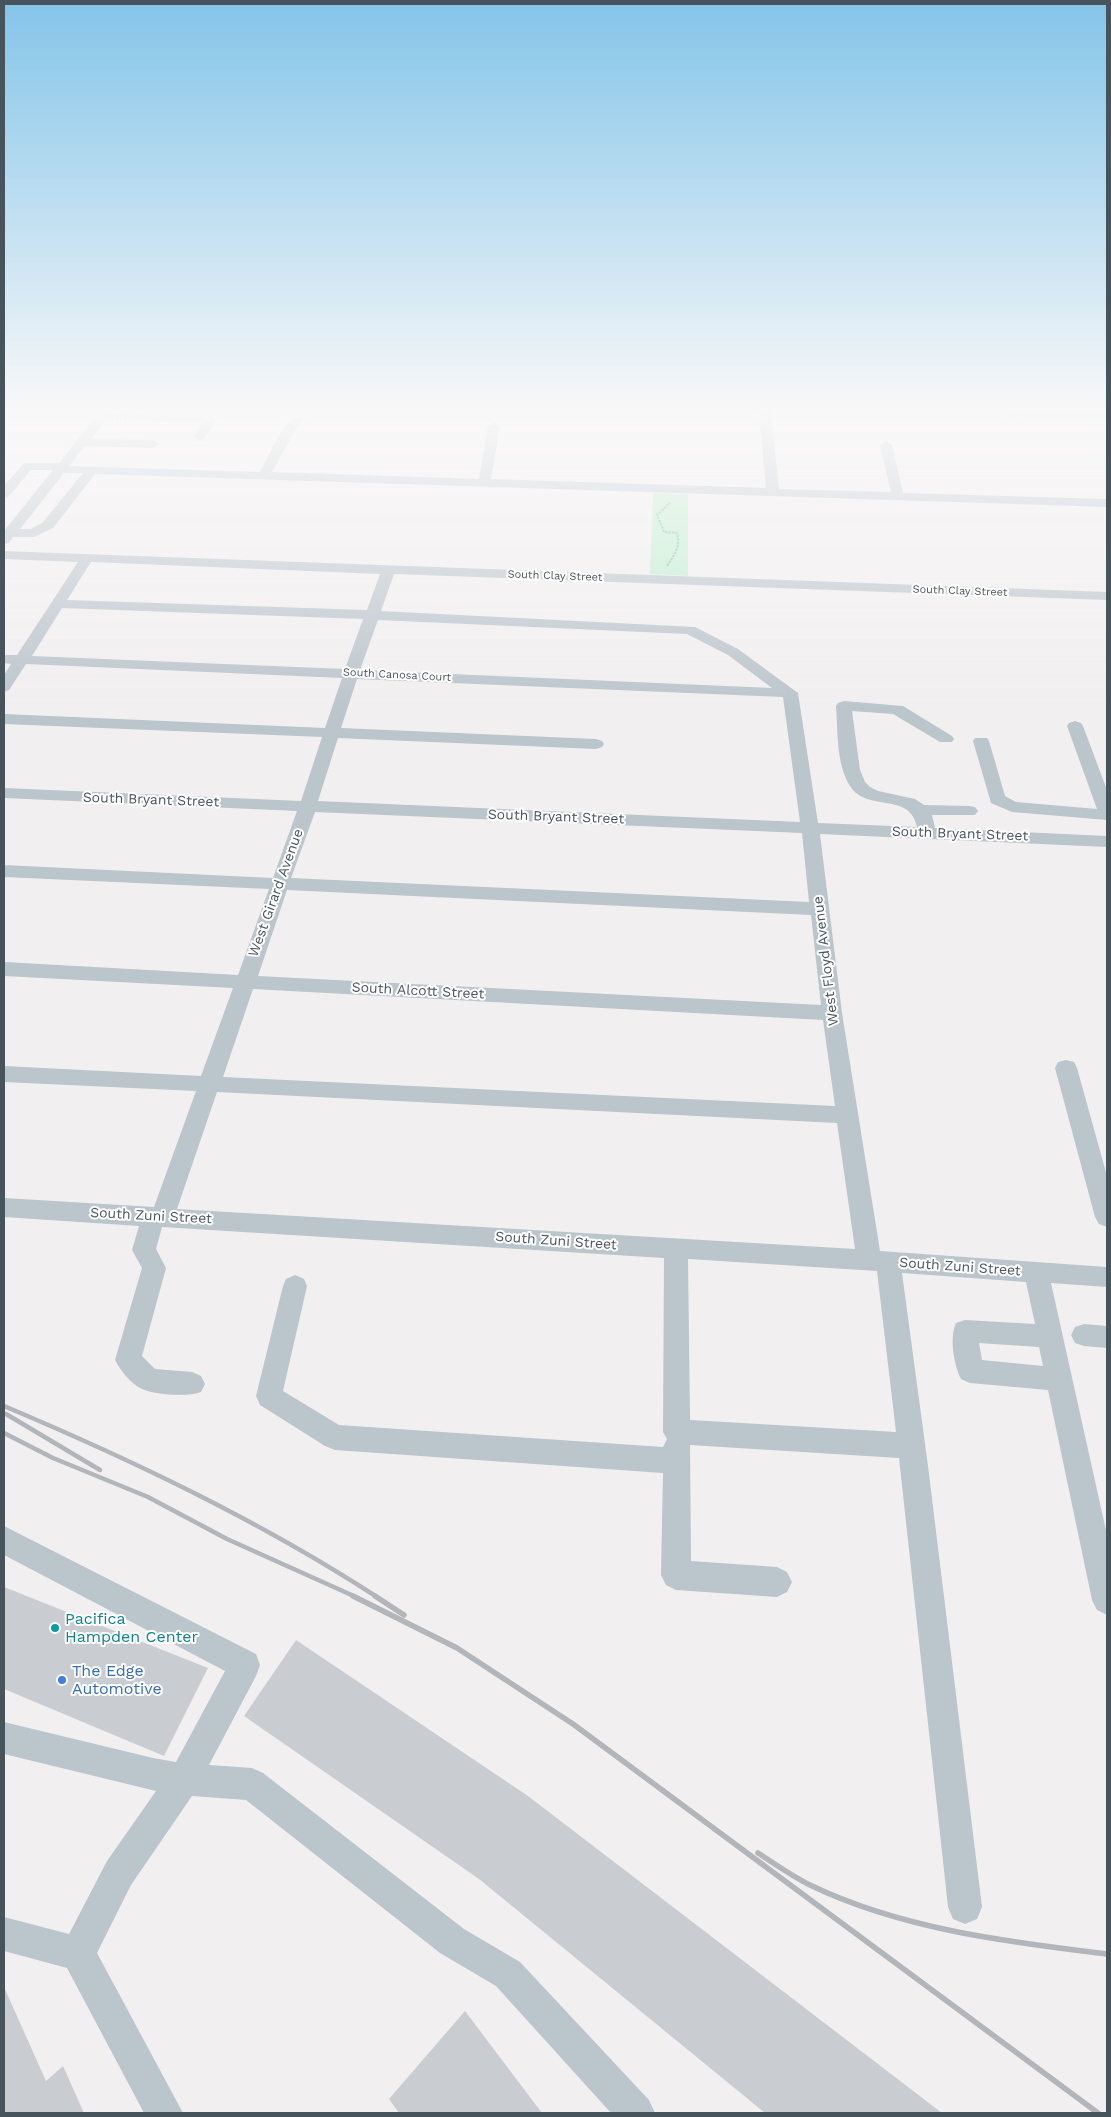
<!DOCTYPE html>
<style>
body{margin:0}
#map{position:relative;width:1111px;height:2117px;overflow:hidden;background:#f2eff0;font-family:"Work Sans",sans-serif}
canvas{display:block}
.frame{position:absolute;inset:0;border:5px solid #48545c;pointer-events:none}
</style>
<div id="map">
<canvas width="1111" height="2117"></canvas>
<div class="frame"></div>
</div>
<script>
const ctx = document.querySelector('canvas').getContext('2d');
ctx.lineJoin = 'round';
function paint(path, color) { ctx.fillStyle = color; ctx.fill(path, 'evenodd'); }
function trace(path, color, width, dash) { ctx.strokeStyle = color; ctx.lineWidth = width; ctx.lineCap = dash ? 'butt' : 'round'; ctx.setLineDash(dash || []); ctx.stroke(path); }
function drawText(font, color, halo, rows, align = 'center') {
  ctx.font = font + ' "Work Sans",sans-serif'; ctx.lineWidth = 4; ctx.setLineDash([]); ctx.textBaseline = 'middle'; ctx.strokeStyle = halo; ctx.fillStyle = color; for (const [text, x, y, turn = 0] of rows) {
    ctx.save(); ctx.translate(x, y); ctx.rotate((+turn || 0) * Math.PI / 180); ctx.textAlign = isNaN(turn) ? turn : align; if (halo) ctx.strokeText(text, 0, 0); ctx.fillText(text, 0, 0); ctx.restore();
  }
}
paint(new Path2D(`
 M653 493 688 494V576L650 574Z`), '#bfeece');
paint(new Path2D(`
 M4 1587 208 1668 164 1756 4 1689Z
 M296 1640 528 1796 942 2113H765L479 1879 244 1716Z
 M4 1987 46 2081 63 2066 84 2113H4Z
 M465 2011 542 2113H399L389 2099Z`), '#c9cdd2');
trace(new Path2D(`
 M667 566C674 555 681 547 677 533L664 532 657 515 670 503`), '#78cb9c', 2, [2.5, 1]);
paint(new Path2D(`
 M99 413 211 416 217 419 204 439 200 441 194 437 203 422 106 419 91 439 153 440 159 444 153 448 85 446 69 466 260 472C268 458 285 417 300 414L306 417 297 427 272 472 479 479 488 426 494 423 500 426 491 479 766 488 759 413H771L779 489 891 492 880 445 886 441 892 445 903 493 1107 499V507L95 474 53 528 34 537H13L9 543 4 544V531L53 470H31L8 497 4 498V486L24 463H59ZM64 473H83L43 522 31 529H20Z
 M999 413H1107V419L1005 416Z
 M4 551 1107 592V600L394 574 381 611 695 627 738 649 798 693 818 823 917 827C910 791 867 813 850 786 836 764 838 731 836 706L838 703 844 701 903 706 952 736 954 739 952 742H940L893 714 852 711 860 770 865 782 870 787 878 791 915 799 924 805 969 806 975 807 978 811 975 815H932L935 828 1107 836V847L820 834 842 1013 880 1251 1107 1267V1287L1051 1283 1107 1535V1615L1097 1610 1092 1600 1048 1390 970 1383 961 1379C954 1365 949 1338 956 1323L965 1320 1035 1324 1026 1282 902 1273 928 1466 982 1907 977 1919 965 1924 953 1919 948 1907 899 1458 690 1445 691 1561 777 1567 787 1572 792 1582 787 1592 777 1597 676 1590 666 1585 661 1575 663 1473 335 1450 325 1446 260 1405 256 1396 283 1286 286 1279 295 1275 304 1279 307 1286 283 1391 339 1425 663 1447 667 1439 663 1432 664 1258 162 1227 156 1249 166 1268 142 1356 155 1369 192 1372 201 1376 205 1384 201 1392C188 1397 155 1395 142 1389 131 1384 120 1370 115 1360L142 1268 132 1250 139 1226 4 1217V1198L154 1207 196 1091 4 1082V1066L201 1076 233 988 4 976V962L238 975 269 889 4 877V865L273 878 297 811 4 798V788L301 801 322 737 4 724V714L325 728 342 678 26 664 9 690 4 692V675L11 664 4 663V655H17L78 562 4 559ZM91 562 380 574 367 610 67 600ZM62 608 363 619 345 669 32 656ZM378 620 687 634 728 655 772 688 360 670ZM357 679 783 697 800 822 318 801 338 738 596 749 602 747 604 744 602 741 596 739 341 728ZM315 812 802 833 809 902 291 878ZM287 890 811 915 821 1005 258 976ZM253 989 823 1020 835 1106 223 1077ZM217 1092 837 1123 855 1249 177 1209ZM688 1259 877 1271 896 1432 690 1420ZM979 1343 1039 1347 1043 1366 982 1360Z
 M1075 721 1081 723 1083 726 1107 790V820L1012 812 991 803 973 741 975 738H987L989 741 1005 796 1016 802 1097 809 1067 726 1069 723Z
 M1066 1060 1074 1062 1077 1068 1107 1176V1227L1099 1224 1095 1217 1055 1068 1058 1062Z
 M1084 1324 1107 1326V1348L1084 1346 1075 1343 1071 1335 1075 1327Z
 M4 1526 256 1654 260 1665 256 1676 209 1765 252 1768 263 1773 464 1929 520 1962 649 2100 655 2113H611L496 1986 440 1953 246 1800 192 1796 131 1885 97 1953 183 2113H144L67 1968 4 1951V1917L69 1934 107 1861 156 1791 4 1754V1722L153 1758 176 1762 225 1671 4 1555Z`), '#bbc5cc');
trace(new Path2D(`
 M4 1406C132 1460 260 1521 377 1597
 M6 1414 100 1470
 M4 1433 53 1458 148 1497 227 1539 356 1597`), '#b2b5ba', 4.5);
trace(new Path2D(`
 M353 1596 457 1648 573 1724 1098 2113
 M375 1596 404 1615
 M758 1853C775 1864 792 1876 810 1885 901 1929 1007 1942 1107 1954`), '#b2b5ba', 5.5);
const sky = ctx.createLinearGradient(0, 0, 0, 709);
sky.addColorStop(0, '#83c4e9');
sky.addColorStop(0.58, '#f9f8f8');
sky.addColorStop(1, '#f9f8f800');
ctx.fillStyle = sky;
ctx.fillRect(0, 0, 1111, 709);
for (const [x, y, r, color] of [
 [55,1628,5,"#0f9aa8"],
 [62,1680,5,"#3f7fe0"]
]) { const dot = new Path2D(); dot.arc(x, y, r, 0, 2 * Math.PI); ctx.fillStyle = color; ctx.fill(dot); trace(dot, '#fff', 2); }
drawText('11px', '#48545c', '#fff', [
 ["South Clay Street",555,576,2],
 ["South Clay Street",960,591,2],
 ["South Canosa Court",397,675,3]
]);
drawText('14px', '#48545c', '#fff', [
 ["South Bryant Street",151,800,2],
 ["South Bryant Street",556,817,2],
 ["South Bryant Street",960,834,2],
 ["West Girard Avenue",276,893,-70],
 ["West Floyd Avenue",826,961,-97],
 ["South Alcott Street",418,991,3],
 ["South Zuni Street",151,1216,3],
 ["South Zuni Street",556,1241,4],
 ["South Zuni Street",960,1267,4]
]);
drawText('16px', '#0d838f', '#fff', [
 ["Pacifica",65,1619],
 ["Hampden Center",65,1637]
], 'left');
drawText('16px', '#366cbe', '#fff', [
 ["The Edge",72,1671],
 ["Automotive",72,1689]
], 'left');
</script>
